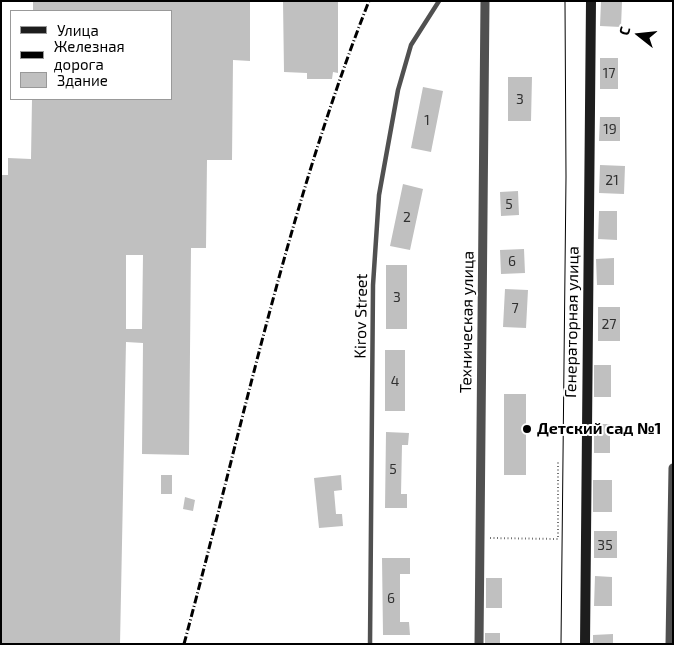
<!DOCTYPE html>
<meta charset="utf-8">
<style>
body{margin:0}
#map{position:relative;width:674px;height:645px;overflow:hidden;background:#fff;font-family:"Exo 2",sans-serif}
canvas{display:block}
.frame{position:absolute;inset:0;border:2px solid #000;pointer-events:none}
.legend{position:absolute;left:10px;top:10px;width:162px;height:90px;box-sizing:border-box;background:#fff;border:1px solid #999;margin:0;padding:6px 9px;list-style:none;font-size:15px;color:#000}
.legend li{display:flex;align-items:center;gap:10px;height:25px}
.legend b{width:25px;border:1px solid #999}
.north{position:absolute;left:614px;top:10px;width:50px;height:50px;-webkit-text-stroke:4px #fff;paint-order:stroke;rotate:286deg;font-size:14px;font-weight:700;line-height:20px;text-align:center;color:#000}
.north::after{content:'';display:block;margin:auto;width:18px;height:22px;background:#000;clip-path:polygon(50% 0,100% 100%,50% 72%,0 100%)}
</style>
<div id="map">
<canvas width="674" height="645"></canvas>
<div class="frame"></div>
<ul class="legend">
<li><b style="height:6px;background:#1d1d1d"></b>Улица</li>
<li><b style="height:6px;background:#000"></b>Железная дорога</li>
<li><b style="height:14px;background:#c0c0c0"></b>Здание</li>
</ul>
<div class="north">С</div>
</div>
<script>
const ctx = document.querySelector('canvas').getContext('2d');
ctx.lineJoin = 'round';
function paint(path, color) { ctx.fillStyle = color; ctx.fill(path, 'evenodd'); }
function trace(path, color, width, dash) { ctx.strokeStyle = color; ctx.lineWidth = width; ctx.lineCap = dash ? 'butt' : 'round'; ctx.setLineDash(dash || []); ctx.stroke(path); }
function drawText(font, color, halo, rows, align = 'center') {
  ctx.font = font + ' "Exo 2",sans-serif'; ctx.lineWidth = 4; ctx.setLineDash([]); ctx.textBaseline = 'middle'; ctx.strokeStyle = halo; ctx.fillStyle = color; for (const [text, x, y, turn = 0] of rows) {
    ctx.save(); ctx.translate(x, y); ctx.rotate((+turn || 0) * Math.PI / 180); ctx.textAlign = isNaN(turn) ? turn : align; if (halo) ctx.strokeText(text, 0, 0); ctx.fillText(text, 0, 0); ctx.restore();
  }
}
paint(new Path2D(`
 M33 1H250V61L233 60 232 160H207L206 248H191L189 455 142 454 143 343 126 342 120 644H1V175H8V158L31 159 32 99H171V11H33ZM126 255H143L142 329H126Z
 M283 1H338V73L333 72 332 79H307V73L284 72Z
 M601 1H622L621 27 600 26Z
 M600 58H618V89H600Z
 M508 77H532L531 121H508Z
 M423 87 443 91 431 152 411 148Z
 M600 117H620V141H599Z
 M600 165 625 166 624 194 599 193Z
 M403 184 423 189 410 250 390 246Z
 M518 191 519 215 501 216 500 192Z
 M599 211H617V240L598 239Z
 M524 249 525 273 501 274 500 250Z
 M614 258V285H597L596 259Z
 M386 265H407V329H386Z
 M505 289 528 290 526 328 503 327Z
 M598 307H620V341H598Z
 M385 350H405V411H385Z
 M594 365H611V397H594Z
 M504 394H526V475H504Z
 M594 424H610V453H594Z
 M386 432 409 433 408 445H402L401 494H407V508H385Z
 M161 475H172V494H161Z
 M341 475 342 490 334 491 336 514H342L343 526 319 528 314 478Z
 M593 480H612V512H593Z
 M185 497 195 500 193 511 183 509Z
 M594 531H617V558H594Z
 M382 558H410V574H400V622H409L410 635H383Z
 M595 576 612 577V606H594Z
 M486 578H502V608H486Z
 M485 633H500V644H485Z
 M613 634V644H593V635Z`), '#c0c0c0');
trace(new Path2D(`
 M490 538 558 539V460`), '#727272', 2, [1, 2.5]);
trace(new Path2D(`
 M370 644 373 285 379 195 398 90 411 45 439 1`), '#505050', 4.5);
trace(new Path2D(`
 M479 644 485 1
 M670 644 673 468`), '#505050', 9);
trace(new Path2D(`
 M585 644 591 1`), '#1d1d1d', 10);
trace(new Path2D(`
 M561 644 566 177 565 1`), '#000', 1);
trace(new Path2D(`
 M184 644C242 429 287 209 369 1`), '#000', 3, [8, 2.5, 1, 2.5]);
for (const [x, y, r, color] of [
 [527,429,5,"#000"]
]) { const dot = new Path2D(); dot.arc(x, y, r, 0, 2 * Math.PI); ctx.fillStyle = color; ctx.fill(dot); trace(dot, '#fff', 2); }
drawText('14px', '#303030', null, [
 ["17",609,73],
 ["3",520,99],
 ["1",427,120],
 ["19",610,129],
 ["21",612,180],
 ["5",509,204],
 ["2",407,217],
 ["6",512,261],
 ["3",397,297],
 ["7",515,308],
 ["27",609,324],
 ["4",395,381],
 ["5",393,469],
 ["35",605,545],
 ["6",391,598]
]);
drawText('16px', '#000', '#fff', [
 ["Kirov Street",361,316,-89],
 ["Техническая улица",467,322,-89],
 ["Генераторная улица",572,322,-89]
]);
drawText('bold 16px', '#000', '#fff', [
 ["Детский сад №1",537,429]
], 'left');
</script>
